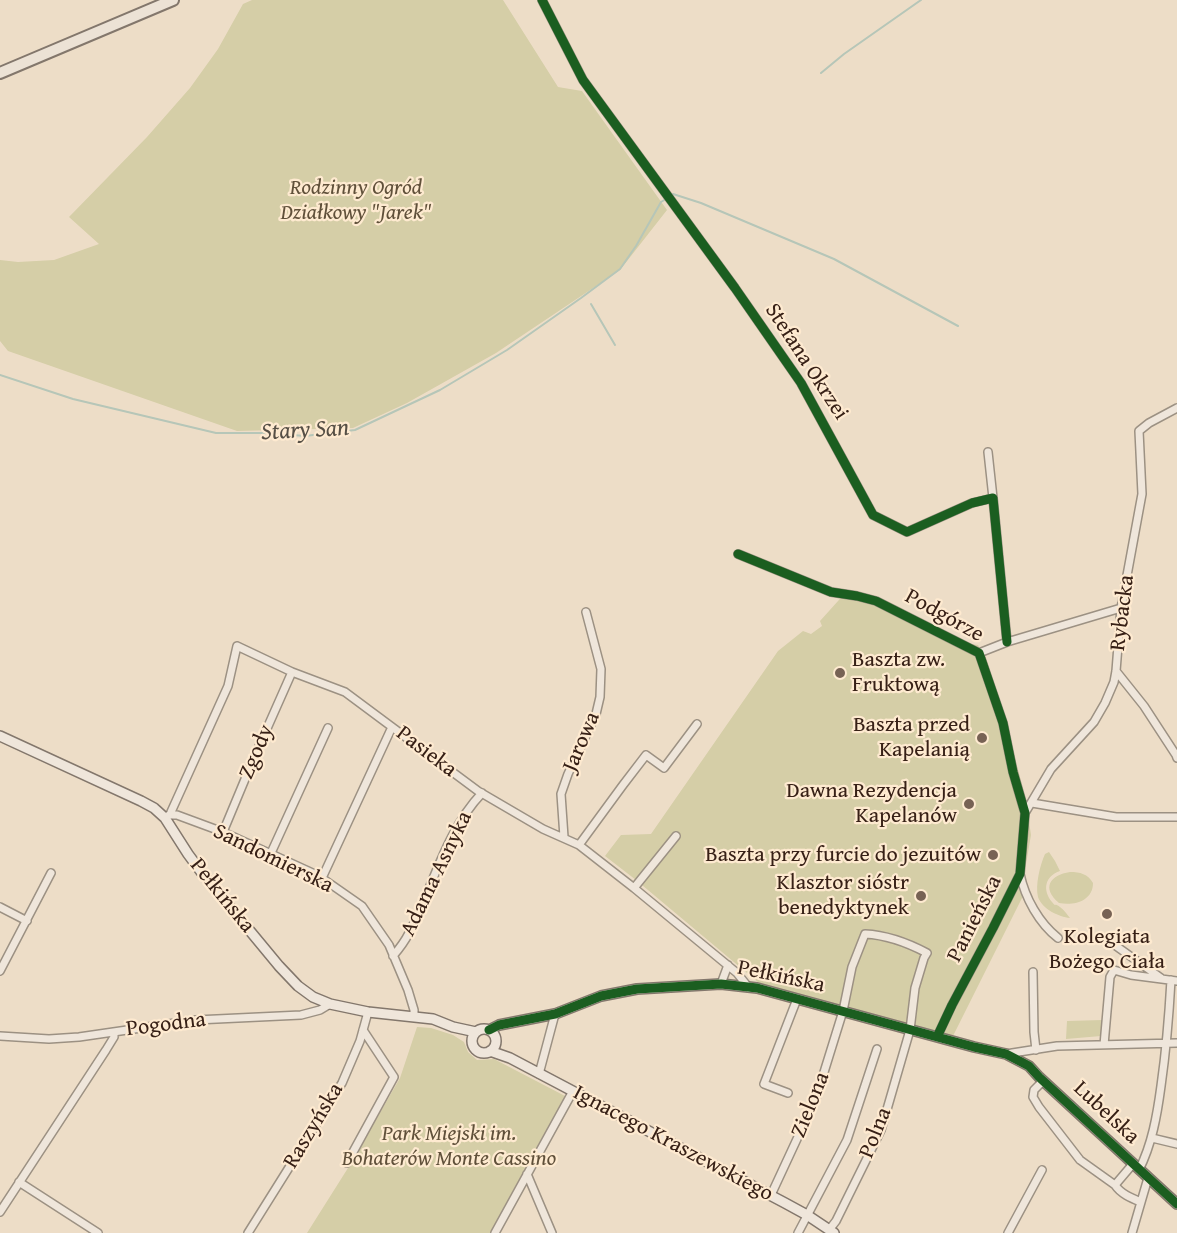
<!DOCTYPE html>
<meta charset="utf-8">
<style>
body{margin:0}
canvas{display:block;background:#edddc7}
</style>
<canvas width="1177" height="1233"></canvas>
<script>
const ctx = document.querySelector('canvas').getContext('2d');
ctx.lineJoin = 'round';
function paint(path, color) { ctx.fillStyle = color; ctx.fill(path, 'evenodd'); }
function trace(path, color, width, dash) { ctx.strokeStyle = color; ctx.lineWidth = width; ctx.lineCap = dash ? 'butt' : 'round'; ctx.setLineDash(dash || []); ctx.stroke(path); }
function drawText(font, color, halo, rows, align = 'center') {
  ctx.font = font + ' "Gentium Book Plus",serif'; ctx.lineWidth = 4.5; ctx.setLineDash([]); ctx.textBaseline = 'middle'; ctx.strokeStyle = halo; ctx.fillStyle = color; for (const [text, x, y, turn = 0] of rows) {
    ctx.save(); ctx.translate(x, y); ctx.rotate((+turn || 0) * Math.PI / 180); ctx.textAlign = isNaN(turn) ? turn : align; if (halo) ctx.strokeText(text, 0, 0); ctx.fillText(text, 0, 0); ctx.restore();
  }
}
paint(new Path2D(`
 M252 0H503L558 87 582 91 667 210 620 270 496 353 407 403 353 428 237 431 8 351 0 341V260L18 262 54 260 99 244 69 217 147 137 190 88 218 49 243 4Z
 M847 591 872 596 971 644 978 645 986 658 1003 712 1026 800 1031 835 1024 876 1026 890 953 1036 759 983 636 880 605 856 621 835 651 834 778 651 803 631 811 634 822 626 820 621Z
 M1049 852 1055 861 1060 871C1045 876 1042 890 1052 902 1057 908 1053 902 1060 907 1063 909 1067 914 1070 918 1059 917 1042 909 1038 897 1035 885 1040 865 1045 854Z
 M1070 872C1080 872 1088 874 1093 883 1093 901 1074 906 1059 903 1041 888 1050 875 1070 872Z
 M1103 1020 1101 1036 1066 1039 1067 1021Z
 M417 1027 431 1028 453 1035 464 1042 468 1052 477 1060 494 1059 565 1096 490 1233H307L348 1168 400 1078Z`), '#d5cea7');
trace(new Path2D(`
 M821 73 844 54 921 0
 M671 196 673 194 701 203 834 259 958 326
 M591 304 615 345
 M0 375 73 399 216 433H267L305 436 355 430 440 390 507 350 581 298 620 269 636 246 661 202 666 199`), '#b6c6b8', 2);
const street = new Path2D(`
 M542 0 583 80 735 288 801 383 873 515 907 532 972 503 993 498 1007 642
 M988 452 993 498
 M738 554 831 592 857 596 876 601 979 653 1003 723 1013 772 1025 813 1020 874 993 928 952 1005 937 1037
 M979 653 1007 642 1121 608
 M1116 671 1144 706 1176 755 1177 758
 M1032 803 1116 817H1177
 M1025 813 1051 769 1094 722 1105 703 1114 682 1116 671 1121 608 1142 494 1139 431 1149 423 1177 408
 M169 815H177L223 832 319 876 362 906 389 945 408 990 414 1010V1017
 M171 815V812L228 686 237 646 292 672 345 692 478 791 543 829 579 845 634 888 737 973 749 988
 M223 832 253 760 292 672
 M564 837 561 794 568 774 596 714 600 697 601 669 586 612
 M579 845 623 785 646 755 664 768 697 724
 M271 853 328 728
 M1020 874C1025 898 1039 923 1058 938
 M322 878 392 727
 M634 888 676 836
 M0 907 27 921
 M1116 946 1161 978
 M393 956C399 949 405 941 409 933 433 887 445 832 482 793
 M0 971 51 873
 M1033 972 1034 1032 1036 1050
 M721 984 728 965
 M0 1036 49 1039 79 1037 196 1020 301 1015 320 1010 330 1004
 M1104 1045 1110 977 1114 970 1131 975 1177 981
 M1006 1054 1057 1046 1177 1043
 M539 1074 555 1014
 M1043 1081 1034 1090 1033 1097 1039 1107 1080 1160 1115 1185 1132 1165
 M788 1093 764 1084 797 999
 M1152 1138 1177 1144
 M347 1163 394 1077 363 1030
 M1139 1170C1152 1144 1157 1116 1161 1086 1166 1051 1169 1016 1171 980
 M527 1174 552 1233
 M19 1182 98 1233
 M1115 1185C1121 1194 1131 1198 1141 1202
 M771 1195 816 1098 843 1011 852 967 865 934C887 935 908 943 927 953L924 958 915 988 910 1030 881 1130 836 1221 829 1230
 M0 1212 106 1050 114 1037V1032
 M248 1233 342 1083 360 1041 368 1012
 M495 1233 573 1091
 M798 1233 847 1140 877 1049
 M1008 1233 1042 1170
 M1132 1233 1148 1178`);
const secondary = new Path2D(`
 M0 736 141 801 154 808 165 818 188 854 202 873 279 966 298 986 313 997 330 1004 368 1012 433 1019 453 1027 476 1032
 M472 1041a12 12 0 1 1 24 0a12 12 0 1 1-24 0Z
 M489 1030 499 1025 555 1014 601 996 637 989 721 984 757 988 974 1047 1006 1054 1029 1066 1039 1077 1177 1204
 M490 1051 510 1058 785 1203 807 1215 834 1233`);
const primary = new Path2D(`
 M0 73 173 0`);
trace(street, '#9c9183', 10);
trace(secondary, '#83776c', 12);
trace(primary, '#83776c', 14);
trace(street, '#efe6db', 7);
trace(secondary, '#efe6db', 9);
trace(primary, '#ece2d5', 10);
trace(new Path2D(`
 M542 0 583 80 735 288 801 383 873 515 907 532 972 503 993 498 1007 642
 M738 554 831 592 857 596 876 601 979 653 1003 723 1013 772 1025 813 1020 874 993 928 952 1005 937 1037
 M489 1030 499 1025 555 1014 601 996 637 989 721 984 757 988 974 1047 1006 1054 1029 1066 1039 1077 1177 1204`), '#1b5e20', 9);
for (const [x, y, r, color] of [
 [840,673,6,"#776254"],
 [982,738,6,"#776254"],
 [969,804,6,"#776254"],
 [993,855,6,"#776254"],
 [921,896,6,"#776254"],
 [1107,914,6,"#776254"]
]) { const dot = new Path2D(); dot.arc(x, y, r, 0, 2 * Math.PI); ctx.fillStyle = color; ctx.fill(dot); trace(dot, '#feead0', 2); }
drawText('italic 22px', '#60503a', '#feead0', [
 ["Rodzinny Ogród",356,188],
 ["Działkowy \"Jarek\"",356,213],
 ["Park Miejski im.",449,1134],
 ["Bohaterów Monte Cassino",449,1159]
]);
drawText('22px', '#372016', '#feead0', [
 ["Stefana Okrzei",806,362,57],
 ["Rybacka",1123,613,-83],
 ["Podgórze",944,616,29],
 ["Jarowa",582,742,-67],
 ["Zgody",257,752,-67],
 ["Pasieka",426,752,37],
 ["Sandomierska",273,859,26],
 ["Adama Asnyka",437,874,-64],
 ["Pełkińska",222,896,51],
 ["Panieńska",975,919,-63],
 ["Pełkińska",781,977,12],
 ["Pogodna",166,1025,-7],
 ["Zielona",811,1105,-68],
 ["Lubelska",1106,1113,43],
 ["Raszyńska",314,1126,-59],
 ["Polna",876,1133,-68],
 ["Ignacego Kraszewskiego",673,1144,28]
]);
drawText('22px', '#372016', '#feead0', [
 ["Baszta zw.",852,660,"left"],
 ["Fruktową",852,685,"left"],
 ["Baszta przed",970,725],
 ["Kapelanią",970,750],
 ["Dawna Rezydencja",957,791],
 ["Kapelanów",957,816],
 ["Baszta przy furcie do jezuitów",981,855],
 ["Klasztor sióstr",909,883],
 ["benedyktynek",909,908],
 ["Kolegiata",1107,937,"center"],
 ["Bożego Ciała",1107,962,"center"]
], 'right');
drawText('italic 24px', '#564f45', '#feead0', [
 ["Stary San",305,431,-3]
]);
</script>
